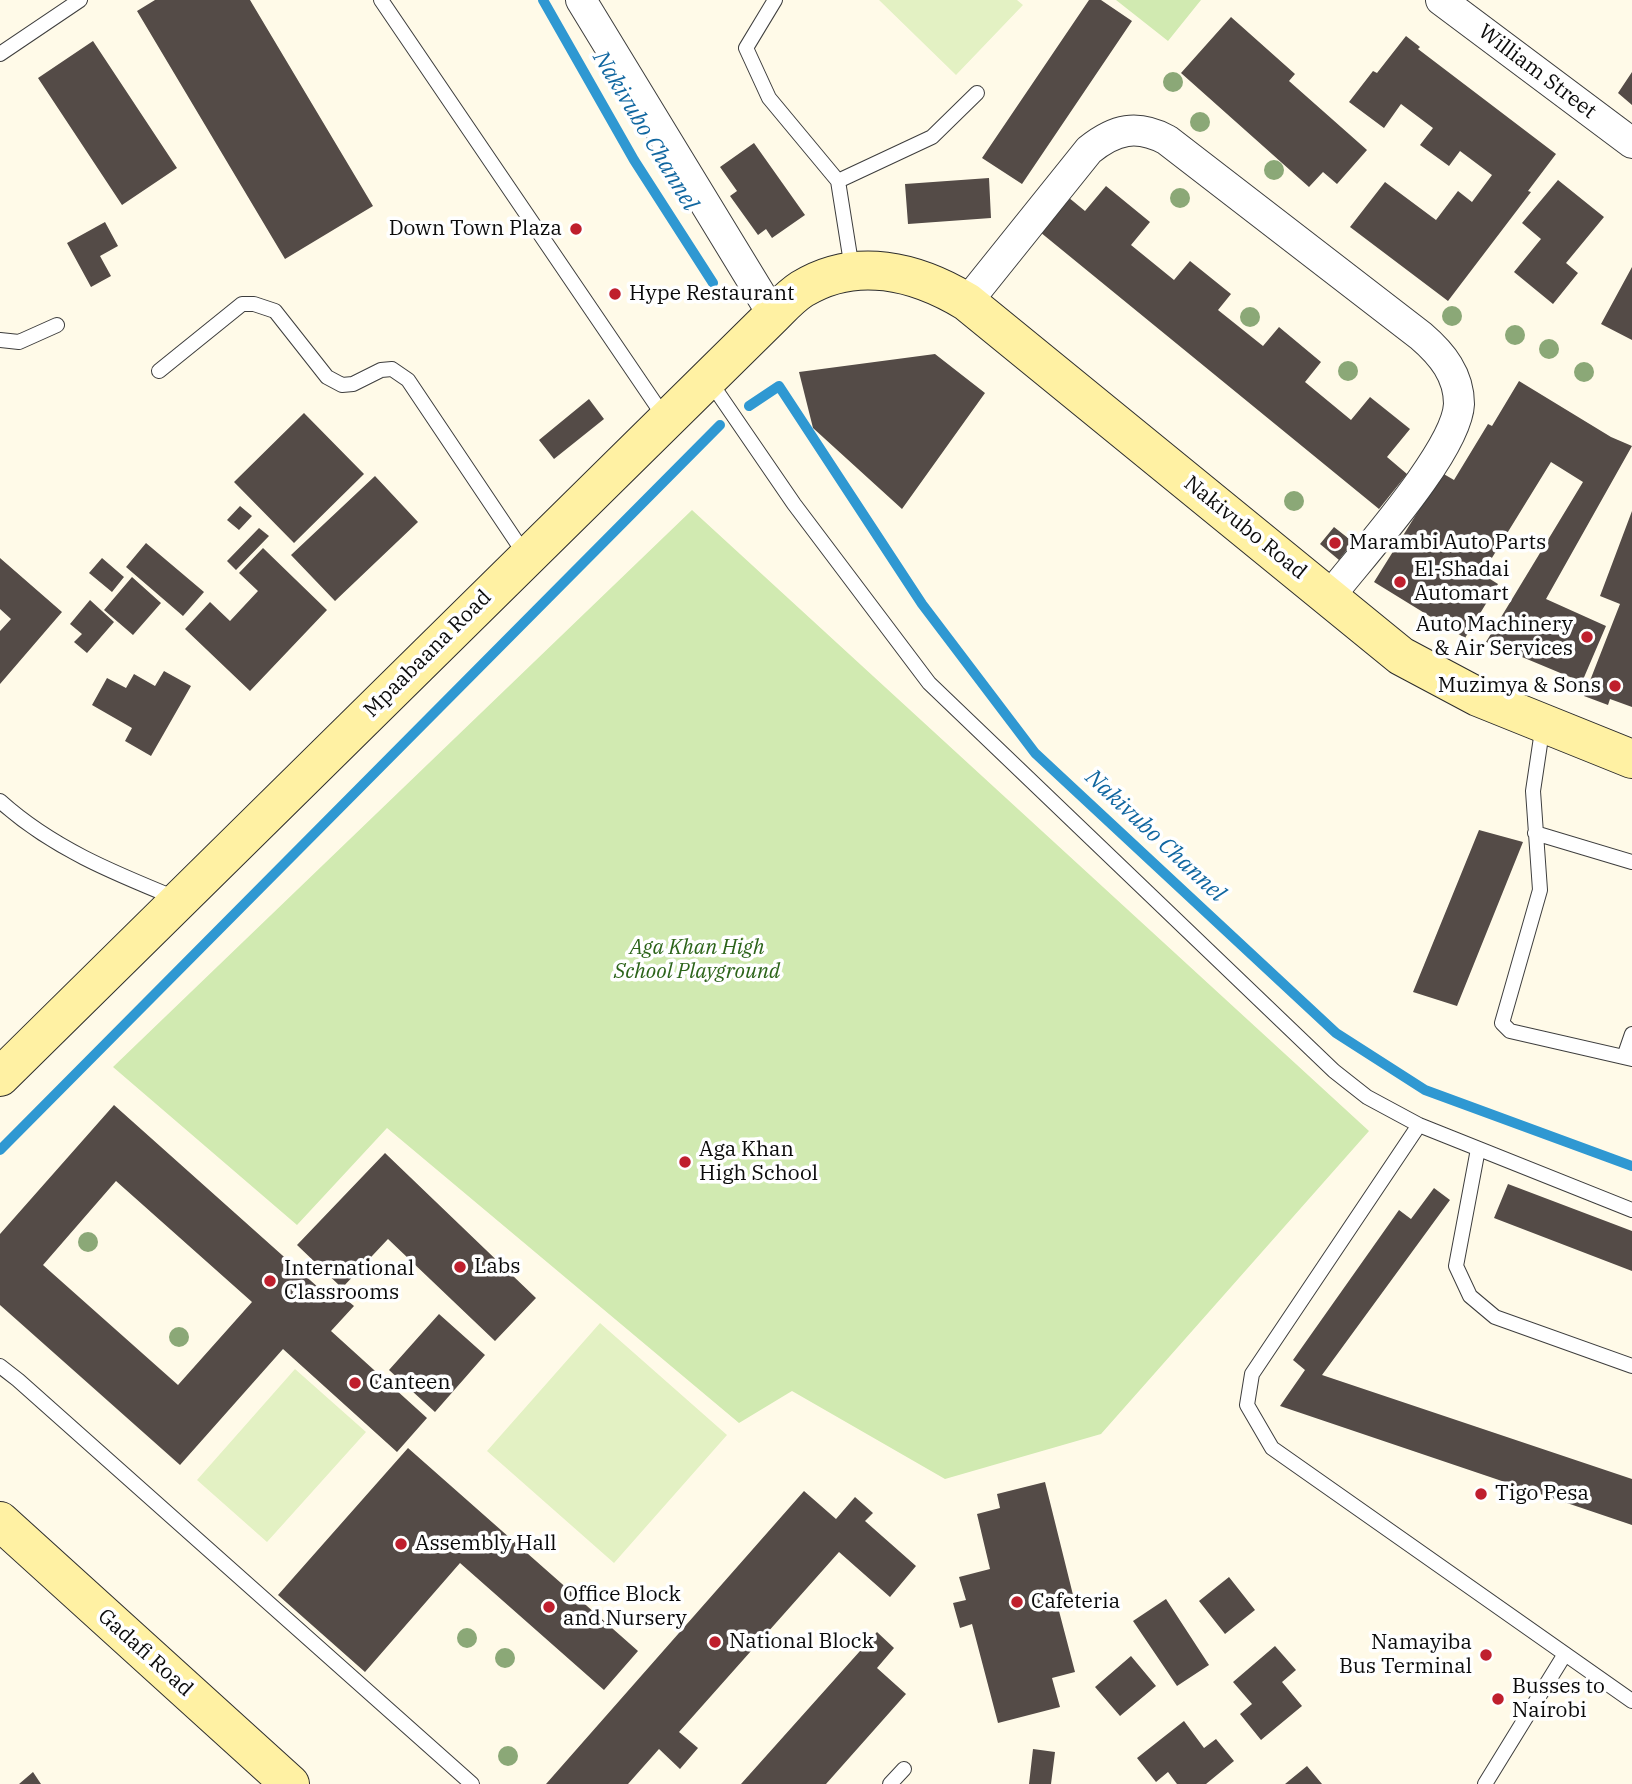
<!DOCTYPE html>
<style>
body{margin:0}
canvas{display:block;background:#fffae8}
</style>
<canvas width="1632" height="1784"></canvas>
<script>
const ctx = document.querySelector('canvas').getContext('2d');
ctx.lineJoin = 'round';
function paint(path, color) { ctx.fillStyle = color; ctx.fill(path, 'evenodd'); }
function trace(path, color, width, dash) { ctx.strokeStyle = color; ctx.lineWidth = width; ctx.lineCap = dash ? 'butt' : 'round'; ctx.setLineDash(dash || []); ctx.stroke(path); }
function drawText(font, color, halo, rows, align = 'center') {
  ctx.font = font + ' "IBM Plex Serif",serif'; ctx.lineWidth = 7; ctx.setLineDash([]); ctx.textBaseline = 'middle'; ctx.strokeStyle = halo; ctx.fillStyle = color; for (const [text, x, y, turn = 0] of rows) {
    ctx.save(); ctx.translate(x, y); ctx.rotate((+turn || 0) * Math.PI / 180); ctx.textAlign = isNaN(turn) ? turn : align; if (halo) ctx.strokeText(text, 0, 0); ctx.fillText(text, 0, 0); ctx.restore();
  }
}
paint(new Path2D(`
 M1116 0H1201L1168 41Z
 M692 510 1369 1131 1101 1434 945 1479 792 1391 739 1423 387 1128 297 1225 113 1067Z`), '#d1eab1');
paint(new Path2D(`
 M879 0H1017L1023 5 956 75Z
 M600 1323 727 1435 614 1563 487 1451Z
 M295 1369 366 1432 267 1542 197 1480Z`), '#e3f1c3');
trace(new Path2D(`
 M543 0 634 160 713 283
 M749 406 779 386 922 604 1035 753 1336 1033 1425 1090 1632 1166
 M0 1150 720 425`), '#2f98d2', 10);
paint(new Path2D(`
 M155 0H250L373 206 285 259 137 11Z
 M1089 0H1101L1132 21 1022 184 982 158Z
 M1231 17 1295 74 1289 81 1367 150 1337 184 1323 172 1309 187 1181 73Z
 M1406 36 1420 47 1418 49 1556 154 1528 191 1531 192 1448 301 1350 227 1385 182 1436 220 1458 191 1472 202 1492 175 1460 151 1449 166 1420 145 1433 128 1401 104 1384 128 1349 102 1373 71 1377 73Z
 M93 41 177 168 122 205 38 78Z
 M1632 72V105L1618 93Z
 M754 143 805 215 772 238 766 229 758 235 730 196 737 191 720 167Z
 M989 178 991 218 908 224 905 184Z
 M1558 180 1604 217 1566 263 1578 273 1553 304 1514 272 1541 239 1522 223Z
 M1106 186 1150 222 1131 245 1174 280 1190 261 1231 294 1218 310 1263 346 1279 327 1321 362 1305 382 1351 420 1370 397 1410 429 1387 457 1407 474 1379 509 1040 232 1068 197 1085 211Z
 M105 222 118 246 100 256 111 276 91 287 67 243Z
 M1632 267V340L1601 324Z
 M935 354 985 393 902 509 813 428 799 372Z
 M1519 381 1611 437 1632 446 1546 599 1606 626 1582 682 1486 642 1583 482 1551 462 1482 574 1498 584 1465 638 1374 582 1442 473 1454 480 1488 424 1492 426Z
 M589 399 604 419 554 459 539 440Z
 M304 413 364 474 294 543 234 482Z
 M375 476 418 522 335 601 291 555Z
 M240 506 252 516 239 530 227 520Z
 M1632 511V707L1610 699 1608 705 1584 696 1620 604 1600 596Z
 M1334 527 1353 542 1339 560 1320 544Z
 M259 528 269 536 236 570 227 561Z
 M146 543 204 592 183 616 126 567Z
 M263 548 327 610 250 691 185 629 210 602 230 621 258 591 239 573Z
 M0 558 62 612 0 684V631L11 619 0 609Z
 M102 558 124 577 112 592 89 573Z
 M132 577 161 603 133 635 104 610Z
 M90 600 114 622 87 653 74 642 82 634 70 624Z
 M164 671 191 686 151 756 125 741 132 728 92 705 107 678 126 688 134 674 155 686Z
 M1479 830 1523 842 1457 1006 1413 992Z
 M114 1105 329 1297 335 1290 354 1306 331 1331 427 1418 397 1452 283 1349 180 1465 0 1305V1234ZM116 1181 252 1302 178 1385 43 1265Z
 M385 1153 536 1298 495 1341 388 1239 342 1288 297 1245Z
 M1508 1184 1632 1231V1271L1494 1218Z
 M1434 1188 1450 1200 1322 1375 1632 1479V1525L1280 1406 1305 1370 1293 1360 1399 1210 1411 1219Z
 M439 1314 485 1355 435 1412 389 1370Z
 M408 1448 638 1651 604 1690 460 1563 365 1672 278 1595Z
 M1045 1482 1076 1607 1059 1611 1075 1672 1052 1678 1060 1707 998 1723 972 1624 960 1628 953 1603 966 1600 959 1577 990 1569 977 1514 1000 1508 997 1494Z
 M804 1491 836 1519 855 1497 873 1513 865 1521 916 1566 890 1597 839 1552 679 1732 698 1748 680 1769 659 1749 628 1784H546Z
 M1229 1577 1255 1610 1225 1634 1199 1601Z
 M1166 1599 1209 1665 1177 1686 1133 1621Z
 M877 1632 894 1648 877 1668 906 1694 826 1784H741Z
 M1275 1646 1296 1670 1282 1682 1302 1706 1261 1740 1240 1714 1252 1704 1233 1682Z
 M1131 1656 1156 1686 1120 1716 1095 1687Z
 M1184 1721 1204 1748 1216 1739 1234 1761 1206 1784H1177L1168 1772 1156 1782 1137 1758Z
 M1033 1749 1055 1752 1051 1784H1029Z
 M1307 1766 1322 1784H1285Z
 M33 1772 41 1784H19Z`), '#544b47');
const lane = new Path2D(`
 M381 0 665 418
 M775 0 746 48 769 98 838 181 852 269
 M0 54 80 0
 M838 181 932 137 977 93
 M0 340 19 342 57 325
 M159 371 242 304H254L275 311 327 377 342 385 353 384 381 370 392 369 408 380 526 556
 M709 380 794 504 929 683 1334 1071 1367 1097 1419 1125 1632 1210
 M1543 724 1533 791 1540 890 1502 1023 1510 1031 1632 1059
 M0 801C52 848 114 873 178 899
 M1535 833 1632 862
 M1624 1057 1632 1034
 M1419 1125 1252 1374 1247 1405 1272 1448 1632 1701
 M1478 1149 1456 1266 1470 1296 1495 1317 1632 1366
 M0 1366 18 1380 472 1784
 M890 1784 904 1769
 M1485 1784 1565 1654`);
const street = new Path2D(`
 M581 0 773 315
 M1441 0 1632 143
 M967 302 1089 150C1115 129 1137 124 1167 140L1421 336C1442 354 1459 375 1459 404 1457 451 1361 556 1330 596`);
const secondary = new Path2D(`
 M0 1077 773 315C782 306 791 296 802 289 856 256 916 271 967 302L1401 656 1478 697 1632 759
 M0 1521 290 1784`);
trace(lane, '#3e3e3e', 16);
trace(street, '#3e3e3e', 32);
trace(secondary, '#2d2d2d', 40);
trace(lane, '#fff', 14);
trace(street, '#fff', 30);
trace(secondary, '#fff1a3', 38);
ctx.fillStyle = '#8ba877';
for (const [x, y] of [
 [1173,82],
 [1200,122],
 [1274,170],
 [1180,198],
 [1452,316],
 [1250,317],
 [1515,335],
 [1549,349],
 [1348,371],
 [1584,372],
 [1294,501],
 [88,1242],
 [179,1337],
 [467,1638],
 [505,1658],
 [508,1756]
]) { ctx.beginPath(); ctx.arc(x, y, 10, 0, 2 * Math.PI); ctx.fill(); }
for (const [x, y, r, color] of [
 [576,229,7,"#bf1f2d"],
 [615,294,7,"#bf1f2d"],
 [1335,543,7,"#bf1f2d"],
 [1400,582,7,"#bf1f2d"],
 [1587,637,7,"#bf1f2d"],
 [1615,686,7,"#bf1f2d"],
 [685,1162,7,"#bf1f2d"],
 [460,1267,7,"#bf1f2d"],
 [270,1281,7,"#bf1f2d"],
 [355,1383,7,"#bf1f2d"],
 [1481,1494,7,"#bf1f2d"],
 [401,1544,7,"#bf1f2d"],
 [1017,1602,7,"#bf1f2d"],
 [549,1607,7,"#bf1f2d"],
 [715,1642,7,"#bf1f2d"],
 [1486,1655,7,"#bf1f2d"],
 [1498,1699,7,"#bf1f2d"]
]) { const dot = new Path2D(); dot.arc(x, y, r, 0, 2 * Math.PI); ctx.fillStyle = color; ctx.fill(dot); trace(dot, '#fff', 2.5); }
drawText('21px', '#0b0b0b', '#fff', [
 ["William Street",1537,72,37],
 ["Nakivubo Road",1245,528,39],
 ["Mpaabaana Road",428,654,-45],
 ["Gadafi Road",145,1653,42]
]);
drawText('21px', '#0b0b0b', '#fff', [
 ["Down Town Plaza",562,229,"right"],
 ["Hype Restaurant",629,294],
 ["Marambi Auto Parts",1349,543],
 ["El-Shadai",1414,570],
 ["Automart",1414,594],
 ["Auto Machinery",1573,625,"right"],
 ["& Air Services",1573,649,"right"],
 ["Muzimya & Sons",1601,686,"right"],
 ["Aga Khan",699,1150],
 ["High School",699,1174],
 ["Labs",474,1267],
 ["International",284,1269],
 ["Classrooms",284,1293],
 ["Canteen",369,1383],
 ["Tigo Pesa",1495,1494],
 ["Assembly Hall",415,1544],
 ["Office Block",563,1595],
 ["and Nursery",563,1619],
 ["Cafeteria",1031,1602],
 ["National Block",729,1642],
 ["Namayiba",1472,1643,"right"],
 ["Bus Terminal",1472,1667,"right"],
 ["Busses to",1512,1687],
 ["Nairobi",1512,1711]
], 'left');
drawText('italic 21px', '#2c641a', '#fff', [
 ["Aga Khan High",697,948],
 ["School Playground",697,972]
]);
drawText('italic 23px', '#1167a0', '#fff', [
 ["Nakivubo Channel",645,131,59],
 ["Nakivubo Channel",1155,836,43]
]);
</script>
